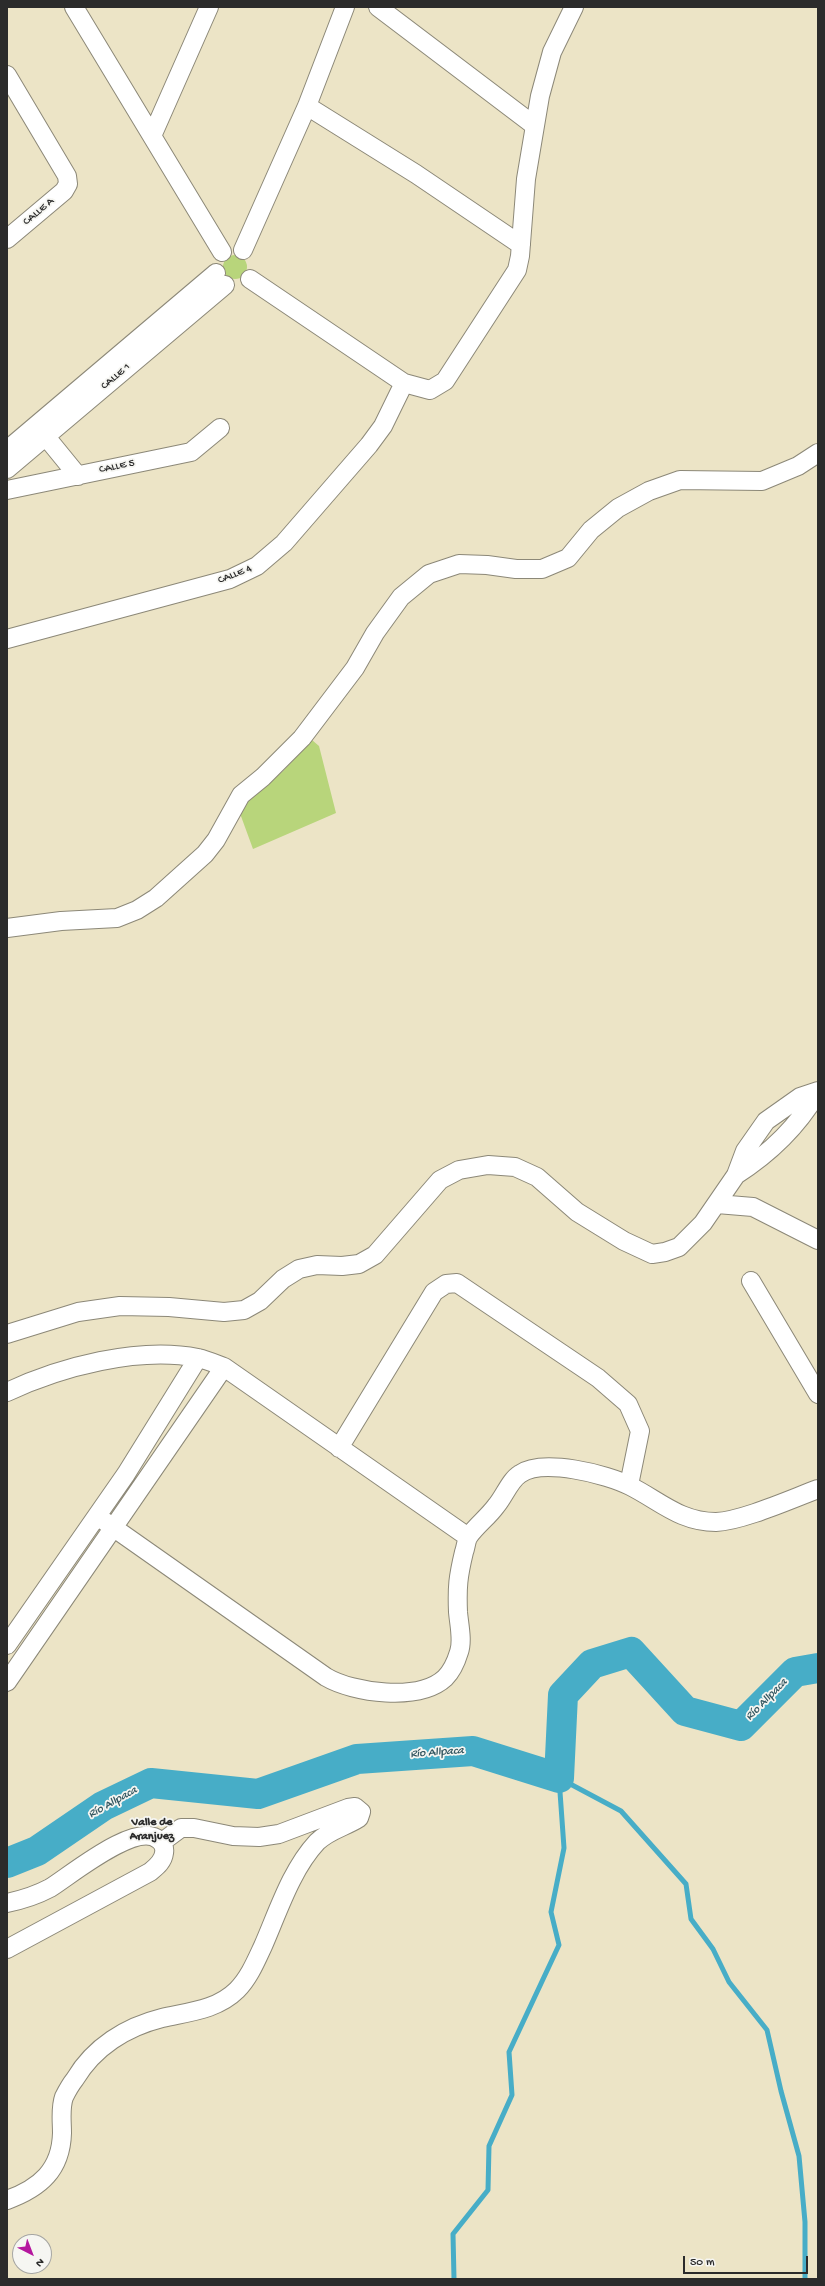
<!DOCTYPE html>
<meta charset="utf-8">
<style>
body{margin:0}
#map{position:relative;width:825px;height:2286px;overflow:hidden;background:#ece4c6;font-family:"Gochi Hand",sans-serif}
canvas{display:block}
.frame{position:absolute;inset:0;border:8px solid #2b2b2b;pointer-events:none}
.north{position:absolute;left:12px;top:2234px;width:40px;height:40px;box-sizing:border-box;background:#f6f6f2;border:1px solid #a5a5a2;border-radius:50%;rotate:138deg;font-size:11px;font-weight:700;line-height:16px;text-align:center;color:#2b2b2b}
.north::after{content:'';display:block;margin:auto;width:14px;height:18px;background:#b5179e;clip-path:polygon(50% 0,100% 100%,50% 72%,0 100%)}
.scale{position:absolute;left:683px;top:2256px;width:125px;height:18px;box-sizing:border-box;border:2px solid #2b2b2b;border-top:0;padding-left:5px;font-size:12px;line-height:14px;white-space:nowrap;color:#2b2b2b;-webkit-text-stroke:3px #f6f6f2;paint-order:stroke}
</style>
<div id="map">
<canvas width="825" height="2286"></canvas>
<div class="frame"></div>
<div class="north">N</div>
<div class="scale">50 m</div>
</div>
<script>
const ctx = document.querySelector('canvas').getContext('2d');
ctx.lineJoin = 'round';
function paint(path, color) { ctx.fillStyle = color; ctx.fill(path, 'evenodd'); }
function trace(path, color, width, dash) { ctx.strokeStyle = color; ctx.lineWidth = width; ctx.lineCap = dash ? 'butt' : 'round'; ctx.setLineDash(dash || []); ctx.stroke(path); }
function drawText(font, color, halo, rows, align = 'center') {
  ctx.font = font + ' "Gochi Hand",sans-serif'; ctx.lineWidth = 3.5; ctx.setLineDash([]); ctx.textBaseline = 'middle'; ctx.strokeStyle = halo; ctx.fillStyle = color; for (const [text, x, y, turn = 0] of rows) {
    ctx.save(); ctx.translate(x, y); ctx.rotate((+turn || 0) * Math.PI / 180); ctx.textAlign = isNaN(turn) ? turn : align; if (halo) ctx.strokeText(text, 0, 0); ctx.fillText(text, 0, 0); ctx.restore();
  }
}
paint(new Path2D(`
 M223 267a12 12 0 1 1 24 0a12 12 0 1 1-24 0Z
 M312 740 319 746 336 813 253 849 238 808 283 771Z`), '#b8d57b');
trace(new Path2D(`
 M559 1778 621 1811 686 1884 691 1919 713 1949 729 1982 767 2030 781 2091 799 2156 805 2222V2279
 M454 2279 453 2234 488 2190 489 2146 512 2095 509 2052 559 1945 551 1912 564 1848 559 1778`), '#47adc7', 5);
trace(new Path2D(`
 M7 1863 37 1851 103 1806 151 1783 258 1794 357 1759 473 1751 559 1778 563 1695 592 1664 631 1652 685 1711 741 1726 795 1672 818 1668`), '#47adc7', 30);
const minor = new Path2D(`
 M74 7 222 252
 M378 7 535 126
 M7 75 67 176 68 184 64 191 7 239
 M307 106 416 174 521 245
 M152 136 209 7
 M243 250 307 106 345 7
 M250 279 404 383 430 390 445 381 517 270 520 256 526 179 540 96 552 52 574 7
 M38 427 78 476
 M7 450 216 273
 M7 469 225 285
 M7 490 191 452 220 428
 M7 639 230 579 257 566 284 543 369 445 383 426 404 383
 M7 928 61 921 117 918 137 910 156 898 205 854 216 840 241 795 263 777 302 738 355 668 375 633 401 597 429 574 459 564 487 565 516 569H542L568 558 591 530 618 508 649 491 680 480 762 481 798 466 818 453
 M736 1175C769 1154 798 1126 818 1092
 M717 1204 753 1207 818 1240
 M751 1281 818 1394
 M7 1334 78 1312 120 1306 169 1307 224 1312 244 1310 260 1301 283 1279 299 1269 317 1265 342 1266 359 1264 375 1255 440 1180 459 1170 488 1165 515 1167 537 1177 577 1212 624 1241 652 1254 665 1252 679 1247 703 1223 736 1175 745 1151 766 1121 800 1097 818 1091
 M7 1392C60 1367 139 1346 198 1358 207 1360 216 1364 224 1367L468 1537
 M339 1448 434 1292 446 1284 457 1283 598 1378 628 1404 640 1431 629 1485
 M97 1516 326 1677C353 1693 419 1702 445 1678 452 1671 456 1662 459 1652 463 1641 459 1624 458 1612 457 1587 458 1577 464 1552 466 1547 466 1540 469 1536 477 1525 488 1517 496 1506 504 1497 510 1480 520 1474 542 1458 607 1474 630 1486 660 1501 680 1522 716 1522 742 1521 791 1499 818 1489
 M7 1645 126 1474 198 1358
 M7 1682 224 1367
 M7 1903C21 1900 37 1895 50 1888 71 1875 137 1820 159 1840 163 1843 165 1848 164 1853 163 1862 156 1867 150 1872L7 1949
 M7 2200C40 2188 61 2170 62 2133 62 2121 60 2108 64 2097 67 2091 71 2084 75 2079 94 2047 126 2027 162 2018 188 2012 217 2010 237 1990 249 1978 256 1961 263 1946 278 1912 291 1870 317 1842 329 1830 345 1827 359 1818L361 1812 355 1807 348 1808 279 1834 259 1837 233 1836 194 1828H181L162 1842`);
trace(minor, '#8c8878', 20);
trace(minor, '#fff', 18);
drawText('11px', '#2b2b2b', '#f6f6f2', [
 ["CALLE A",39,212,-40],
 ["CALLE 1",116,377,-40],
 ["CALLE 5",117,467,-12],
 ["CALLE 4",235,575,-21]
]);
drawText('italic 12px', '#355862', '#f6f6f2', [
 ["Río Allpaca",767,1700,-45],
 ["Río Allpaca",437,1753,-4],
 ["Río Allpaca",113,1803,-29]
]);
drawText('bold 12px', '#2b2b2b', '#f6f6f2', [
 ["Valle de",152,1823],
 ["Aranjuez",152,1837]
]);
</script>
